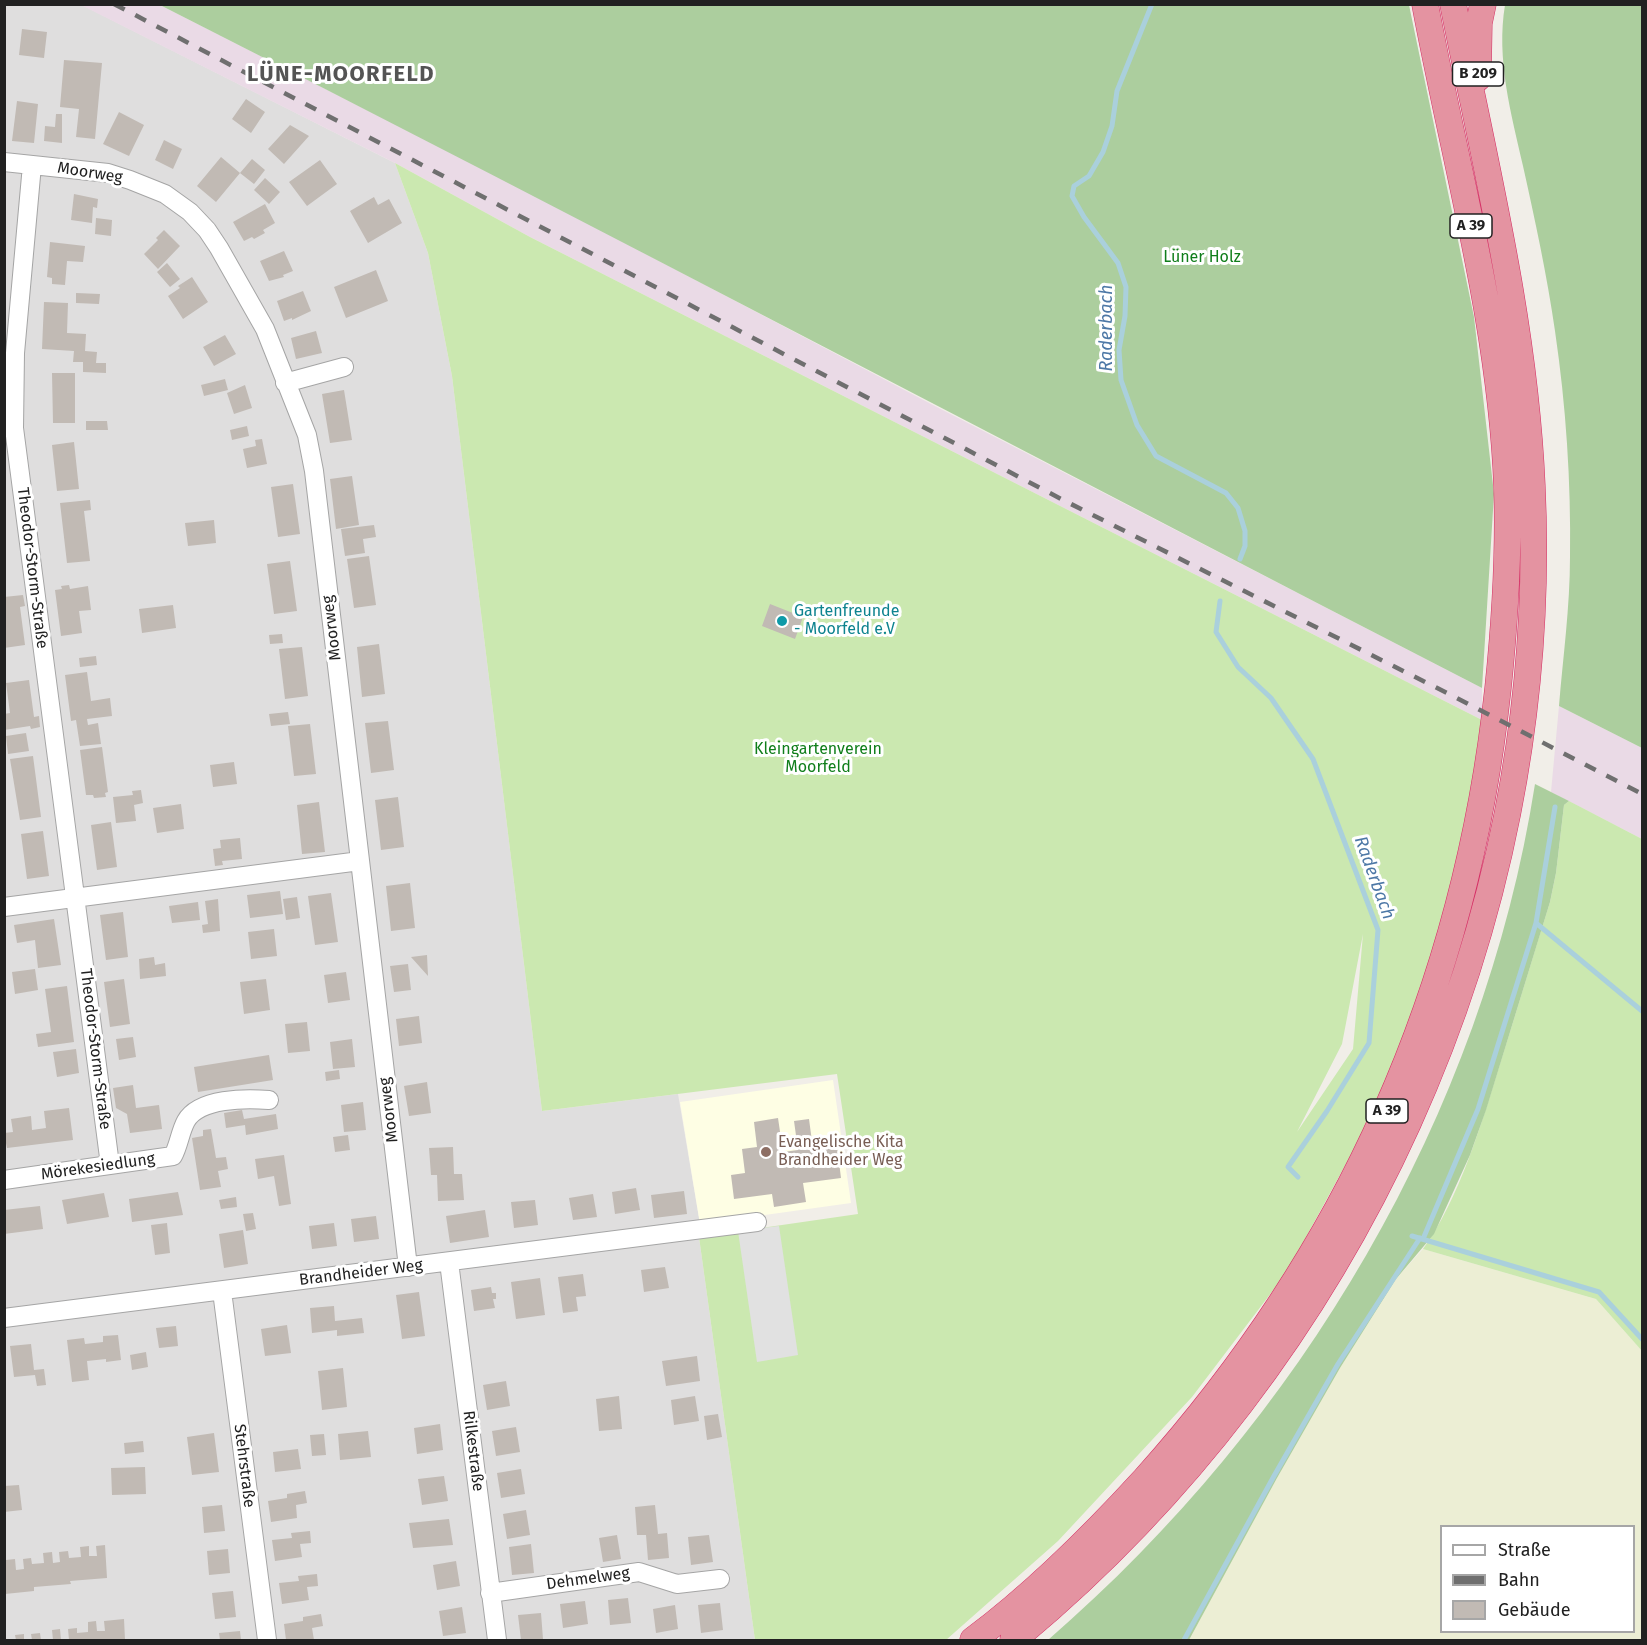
<!DOCTYPE html>
<meta charset="utf-8">
<style>
body{margin:0}
#map{position:relative;width:1647px;height:1645px;overflow:hidden;background:#f1eee8;font-family:"Fira Sans",sans-serif}
canvas{display:block}
.frame{position:absolute;inset:0;border:6px solid #212121;pointer-events:none}
.legend{position:absolute;left:1440px;top:1525px;width:195px;height:108px;box-sizing:border-box;background:#fff;border:2px solid #a6a6a6;margin:0;padding:8px 10px;list-style:none;font-size:18px;color:#212121}
.legend li{display:flex;align-items:center;gap:12px;height:30px}
.legend b{width:30px;border:2px solid #a6a6a6}
</style>
<div id="map">
<canvas width="1647" height="1645"></canvas>
<div class="frame"></div>
<ul class="legend">
<li><b style="height:8px;background:#fff"></b>Straße</li>
<li><b style="height:8px;background:#6f6f6f"></b>Bahn</li>
<li><b style="height:16px;background:#c1bab4"></b>Gebäude</li>
</ul>
</div>
<script>
const ctx = document.querySelector('canvas').getContext('2d');
ctx.lineJoin = 'round';
function paint(path, color) { ctx.fillStyle = color; ctx.fill(path, 'evenodd'); }
function trace(path, color, width, dash) { ctx.strokeStyle = color; ctx.lineWidth = width; ctx.lineCap = dash ? 'butt' : 'round'; ctx.setLineDash(dash || []); ctx.stroke(path); }
function drawText(font, color, halo, rows, align = 'center') {
  ctx.font = font + ' "Fira Sans",sans-serif'; ctx.lineWidth = 6; ctx.setLineDash([]); ctx.textBaseline = 'middle'; ctx.strokeStyle = halo; ctx.fillStyle = color; for (const [text, x, y, turn = 0] of rows) {
    ctx.save(); ctx.translate(x, y); ctx.rotate((+turn || 0) * Math.PI / 180); ctx.textAlign = isNaN(turn) ? turn : align; if (halo) ctx.strokeText(text, 0, 0); ctx.fillText(text, 0, 0); ctx.restore();
  }
}
paint(new Path2D(`
 M4 5H82L395 163 428 253 452 376 542 1111 678 1094 700 1224 699 1237 755 1640H5Z`), '#dfdede');
paint(new Path2D(`
 M81 5H160L521 188 931 404 1482 688V720L530 237 395 163Z
 M1559 706 1642 748V839L1551 792Z`), '#eadae6');
paint(new Path2D(`
 M833 1080 851 1203 700 1224 680 1102Z`), '#fefee4');
paint(new Path2D(`
 M1423 1249 1596 1299 1642 1351V1640H1189L1277 1478 1340 1368 1396 1279ZM1442 1526H1634V1632H1442Z`), '#eceed4');
paint(new Path2D(`
 M395 163 530 237 1482 720 1460 866 1395 1074 1287 1272 1192 1397 1058 1541 946 1640H755L699 1237 858 1214 837 1074 542 1111 452 376 428 253ZM1363 934 1353 1049 1297 1132 1342 1044Z
 M1569 801 1642 839V1351L1596 1299 1423 1249C1459 1200 1482 1122 1500 1064 1517 1010 1533 956 1550 902L1556 873 1564 805Z`), '#cbe8b0');
paint(new Path2D(`
 M160 5H1409L1474 317 1494 494 1482 688C1041 461 602 229 160 5Z
 M1505 5H1642V748L1559 706C1563 657 1570 607 1570 557 1571 481 1566 406 1555 331 1547 275 1535 220 1523 166 1511 113 1496 59 1505 5Z
 M1535 784 1569 801 1564 805 1556 873 1550 902 1486 1110 1470 1155 1434 1234 1396 1279 1340 1368 1277 1478 1189 1640H1048C1300 1422 1483 1116 1535 784Z`), '#acce9e');
paint(new Path2D(`
 M779 1226 798 1355 757 1362 738 1231Z`), '#e1e1e1');
trace(new Path2D(`
 M1152 4 1117 91 1112 126 1103 152 1089 176 1074 186 1072 196 1084 217 1118 263 1126 287 1125 316 1119 350 1121 380 1137 425 1156 456 1226 493 1238 508 1245 531V546L1240 559
 M1220 601 1216 632 1238 667 1271 698 1313 759 1378 930 1369 1043 1327 1111 1288 1167 1298 1177
 M1536 923 1555 807
 M1412 1236 1599 1292 1642 1339
 M1423 1239 1478 1109 1536 923 1642 1011
 M1184 1640 1274 1476 1338 1364 1420 1238`), '#aad0dc', 5);
paint(new Path2D(`
 M22 29 47 32 44 58 19 55Z
 M64 60 102 63 95 139 76 137 79 109 60 107Z
 M246 99 265 112 251 133 232 119Z
 M17 101 38 104 34 143 12 141Z
 M119 112 144 125 129 156 103 144Z
 M56 114H62V143L44 141 45 126 55 127Z
 M290 125 309 136 284 164 268 149Z
 M164 140 182 149 173 169 155 160Z
 M221 157 240 173 252 159 265 170 254 184 240 173 216 202 197 186Z
 M320 160 337 184 307 206 289 182Z
 M265 178 280 192 269 204 254 190Z
 M74 194 98 199 97 208 93 207 92 223 71 220Z
 M374 197 378 205 389 199 402 223 368 243 350 211Z
 M265 204 275 223 263 230 265 233 254 239 252 237 244 241 233 222Z
 M96 218 112 220 111 236 95 234Z
 M164 230 180 246 158 269 144 254 158 240 156 238Z
 M50 242 85 246 83 262 67 261 65 285 52 284V278L47 277Z
 M284 251 293 271 283 275 284 277 269 281 260 261Z
 M167 263 180 279 170 287 157 272Z
 M376 270 388 301 346 318 334 287Z
 M192 277 208 302 183 319 168 296 180 288 178 286Z
 M303 291 311 311 292 320V318L284 321 277 301Z
 M76 293 100 294 99 304 76 303Z
 M44 302 68 303 67 333 86 334 85 351 97 352 96 363H106V373L83 372V362H73L74 351 42 349Z
 M316 331 322 353 296 359 291 338Z
 M225 335 236 354 214 366 203 347Z
 M52 373H75V423H53Z
 M225 379 228 390 204 396 201 385Z
 M245 385 252 408 234 414 227 393Z
 M344 390 352 440 330 443 322 394Z
 M86 421H107L108 430H86Z
 M247 426 249 436 232 440 230 430Z
 M262 439 267 464 247 468 243 449 256 446 255 440Z
 M74 442 79 489 57 491 52 445Z
 M352 476 359 525 336 529 330 479Z
 M293 484 300 534 278 537 271 487Z
 M90 500 91 510 84 511 90 561 67 563 60 503Z
 M214 520 216 543 188 546 185 523Z
 M374 525 376 537 363 539 365 553 345 556 341 529Z
 M369 556 376 605 354 608 347 559Z
 M290 561 297 611 274 614 267 564Z
 M69 585 70 589 88 586 91 610 79 611 82 633 61 636 55 590 62 589 61 586Z
 M23 595 25 606 20 607 25 645 4 648V597Z
 M770 604 803 617 795 639 762 626Z
 M173 605 176 628 142 633 139 609Z
 M282 634 283 643 270 644 269 635Z
 M379 644 385 694 362 697 357 647Z
 M302 647 308 696 285 699 279 649Z
 M96 656 97 665 80 667 79 658Z
 M87 672 91 701 110 698 112 716 87 719 88 725 98 723 101 744 80 746 76 720 71 721 65 675Z
 M29 680 34 717 39 716 40 727 31 729 30 726 4 730V714L10 713 6 683Z
 M288 712 290 724 271 726 269 714Z
 M388 721 394 770 371 773 365 723Z
 M310 724 316 774 294 776 288 726Z
 M26 733 29 751 8 754 6 736Z
 M102 747 108 792 105 793 106 797 94 798 93 795H86L80 750Z
 M33 756 41 817 20 820 10 759Z
 M234 762 237 784 213 787 210 765Z
 M141 790 143 803 134 805 136 821 116 823 113 797 133 795 132 791Z
 M398 797 404 847 381 850 375 800Z
 M319 802 325 852 302 854 297 805Z
 M181 804 184 829 157 833 153 808Z
 M111 822 117 867 97 870 91 825Z
 M43 831 49 876 27 879 21 834Z
 M240 838 242 859 222 861 223 865 215 866 213 849 221 848 220 840Z
 M410 883 415 928 391 931 386 886Z
 M280 891 283 914 250 918 247 895Z
 M331 893 338 942 315 945 308 896Z
 M297 897 300 918 286 920 283 899Z
 M218 899 220 931 203 933 202 925 208 924 205 901Z
 M198 902 200 920 172 923 169 906Z
 M123 912 128 957 106 960 100 915Z
 M54 919 61 965 38 968 35 940 17 943 14 925Z
 M274 929 277 956 251 959 248 932Z
 M427 955 428 976 411 957Z
 M154 957 155 965 165 963 166 976 140 979 139 959Z
 M408 964 411 990 394 992 390 966Z
 M35 969 38 990 15 994 12 972Z
 M346 972 350 1000 328 1003 324 975Z
 M124 979 130 1024 110 1027 104 982Z
 M266 979 270 1010 244 1014 240 982Z
 M67 986 74 1042 38 1047 36 1034 51 1032 45 989Z
 M419 1016 422 1043 399 1046 396 1019Z
 M307 1022 310 1051 288 1053 285 1024Z
 M133 1037 136 1057 119 1060 116 1039Z
 M352 1039 355 1067 333 1069 330 1042Z
 M76 1049 79 1073 57 1077 53 1052Z
 M269 1055 273 1080 198 1092 194 1067Z
 M339 1070 340 1079 326 1081 325 1072Z
 M427 1082 431 1113 409 1116 404 1086Z
 M133 1085 136 1108 159 1105 162 1129 130 1133 127 1114 116 1108 113 1088Z
 M363 1102 366 1130 344 1132 341 1105Z
 M69 1108 73 1140 7 1148 4 1133 13 1132 11 1119 31 1116 32 1130 46 1128 44 1111Z
 M242 1110 244 1119 276 1114 278 1129 246 1135 245 1125 226 1128 224 1113Z
 M778 1118 783 1152 798 1150 794 1121 809 1119 813 1149 837 1146 841 1178 803 1183 806 1202 774 1207 772 1194 734 1199 731 1175 745 1173 742 1149 757 1147 754 1122Z
 M211 1129 216 1158 226 1157 228 1169 218 1171 221 1187 200 1190 192 1138 203 1136V1130Z
 M348 1135 350 1150 335 1152 333 1137Z
 M453 1147 454 1174H462L464 1200 438 1201 437 1175H431L429 1148Z
 M284 1155 291 1204 279 1206 274 1176 258 1179 255 1159Z
 M636 1188 640 1210 615 1214 612 1192Z
 M684 1191 687 1214 654 1218 651 1195Z
 M178 1192 183 1215 132 1222 129 1199Z
 M104 1193 109 1217 67 1224 62 1200Z
 M593 1194 597 1217 573 1220 569 1198Z
 M236 1197 237 1207 221 1209 219 1200Z
 M535 1200 538 1225 514 1228 511 1202Z
 M40 1206 43 1229 4 1234V1210Z
 M485 1210 489 1237 450 1243 446 1216Z
 M253 1213 256 1229 246 1231 243 1214Z
 M376 1216 379 1239 354 1242 351 1219Z
 M167 1223 170 1253 155 1255 151 1225Z
 M334 1223 337 1246 312 1249 309 1226Z
 M243 1230 248 1264 224 1268 219 1234Z
 M665 1267 669 1288 644 1292 641 1270Z
 M583 1274 586 1296 576 1297 578 1311 563 1313 558 1277Z
 M540 1278 545 1315 516 1319 511 1282Z
 M491 1287 492 1293H496V1299H493L495 1308 474 1311 471 1290Z
 M419 1292 425 1336 402 1339 396 1295Z
 M334 1306 335 1321 362 1318 364 1333 337 1336V1330L312 1333 310 1308Z
 M287 1325 291 1353 265 1356 261 1329Z
 M176 1326 178 1346 159 1348 156 1328Z
 M118 1335 121 1360 106 1362V1359L87 1361 89 1380 72 1382 67 1340 84 1338 85 1344 103 1342V1336Z
 M31 1344 34 1370 44 1369 46 1385 37 1386 35 1375 14 1377 10 1346Z
 M146 1352 148 1367 132 1370 130 1355Z
 M697 1356 700 1381 666 1386 662 1361Z
 M343 1368 347 1407 322 1410 318 1371Z
 M506 1381 510 1406 487 1410 483 1385Z
 M619 1396 622 1429 599 1431 596 1399Z
 M695 1396 699 1421 674 1425 671 1400Z
 M718 1414 722 1437 707 1440 704 1416Z
 M440 1424 443 1450 417 1454 414 1428Z
 M516 1427 520 1452 496 1456 492 1431Z
 M368 1431 371 1457 340 1460 338 1434Z
 M214 1433 219 1472 192 1475 187 1437Z
 M324 1434 326 1455 312 1456 310 1435Z
 M143 1441 144 1452 125 1454 124 1443Z
 M298 1449 301 1469 275 1472 273 1452Z
 M145 1467 146 1494 112 1495 111 1468Z
 M521 1469 525 1494 501 1498 497 1473Z
 M444 1476 448 1501 422 1505 418 1479Z
 M19 1485 22 1510 4 1512V1486Z
 M305 1491 307 1503 296 1505 297 1518 271 1522 268 1501 287 1498V1494Z
 M222 1505 225 1531 204 1533 202 1507Z
 M655 1505 658 1534 667 1533 669 1558 648 1560 646 1535H637L635 1507Z
 M526 1510 530 1535 507 1539 503 1514Z
 M449 1519 453 1545 413 1548 409 1523Z
 M310 1531 311 1543 300 1544 302 1557 275 1561 272 1540 292 1538 291 1533Z
 M617 1535 621 1559 603 1562 599 1538Z
 M709 1535 713 1562 691 1565 688 1537Z
 M531 1544 534 1573 512 1575 509 1547Z
 M105 1545 107 1578 70 1581 71 1584 34 1587V1591L5 1594 6 1560 15 1559 16 1570 24 1569 23 1559 31 1558 32 1564 44 1563 43 1553 52 1552 53 1563 60 1562 59 1552 68 1551 69 1558 81 1557 80 1547 89 1546V1556H97L96 1546Z
 M228 1549 230 1573 209 1575 207 1551Z
 M456 1561 460 1586 437 1590 433 1565Z
 M317 1574 318 1586 307 1587 309 1600 282 1604 279 1583 299 1581 298 1576Z
 M233 1591 236 1617 215 1619 212 1593Z
 M628 1598 631 1623 610 1625 608 1600Z
 M585 1601 588 1624 563 1628 560 1604Z
 M720 1603 723 1630 701 1633 698 1605Z
 M675 1605 678 1629 656 1633 653 1609Z
 M462 1607 466 1633 443 1636 439 1611Z
 M541 1613 543 1639 521 1640 518 1615Z
 M321 1614 323 1626 312 1628 314 1640H286L284 1624 303 1621V1617Z
 M124 1619 125 1640H69L68 1629 77 1628V1633L88 1632V1622L96 1621 97 1631H105L104 1621Z
 M60 1629 61 1640H53L52 1630Z
 M240 1631 241 1640H220L219 1633Z
 M40 1633 41 1640H32L31 1634Z
 M24 1634V1640H16L15 1635Z`), '#c1bab4');
const minor = new Path2D(`
 M4 162 108 173 130 180 165 194 190 212 207 230 219 248 265 329 307 435 314 471 408 1267
 M32 165 15 353 14 428 110 1165
 M285 383 344 367
 M4 907 360 861
 M4 1180 173 1156C179 1145 180 1132 186 1121 199 1098 246 1098 269 1100
 M449 1262 497 1640
 M222 1291 267 1640
 M4 1318 757 1222
 M490 1593 639 1572 677 1584 720 1579`);
const highway = new Path2D(`
 M1478 78 1479 23 1483 4
 M973 1640C1036 1593 1092 1537 1145 1479 1348 1253 1466 989 1498 688 1505 621 1509 555 1507 488 1501 324 1455 165 1425 4
 M1013 1640C1353 1360 1553 927 1532 486 1525 323 1485 164 1453 4`);
trace(minor, '#a5a5a5', 20);
trace(highway, '#d52f65', 27);
trace(minor, '#fff', 18);
trace(highway, '#e493a1', 26);
trace(new Path2D(`
 M114 4 1067 502 1451 695 1642 794`), '#6f6f6f', 4.5, [12, 12]);
for (const [x, y, r, color] of [
 [782,621,6,"#0f9aa8"],
 [766,1152,6,"#8d6e63"]
]) { const dot = new Path2D(); dot.arc(x, y, r, 0, 2 * Math.PI); ctx.fillStyle = color; ctx.fill(dot); trace(dot, '#fff', 2); }
for (const [x, y, w] of [
 [1478,74,51],
 [1471,226,42],
 [1387,1111,42]
]) { const box = new Path2D(); box.roundRect(x - w / 2, y - 12, w, 24, 4.5); ctx.fillStyle = '#fff'; ctx.fill(box); trace(box, '#212121', 1.5); }
drawText('bold 15px', '#212121', null, [
 ["B 209",1478,74],
 ["A 39",1471,226],
 ["A 39",1387,1111]
]);
drawText('16px', '#212121', '#fff', [
 ["Moorweg",90,173,9],
 ["Theodor-Storm-Straße",32,568,83],
 ["Moorweg",332,628,-97],
 ["Theodor-Storm-Straße",95,1049,83],
 ["Moorweg",389,1110,-97],
 ["Mörekesiedlung",98,1167,-8],
 ["Brandheider Weg",361,1273,-7],
 ["Rilkestraße",473,1451,83],
 ["Stehrstraße",244,1466,83],
 ["Dehmelweg",588,1579,-8]
]);
drawText('16px', '#107e1b', '#fff', [
 ["Lüner Holz",1202,258],
 ["Kleingartenverein",818,750],
 ["Moorfeld",818,768]
]);
drawText('16px', '#0d838f', '#fff', [
 ["Gartenfreunde",794,612],
 ["- Moorfeld e.V",794,630]
], 'left');
drawText('16px', '#785e54', '#fff', [
 ["Evangelische Kita",778,1143],
 ["Brandheider Weg",778,1161]
], 'left');
drawText('italic 18px', '#4d78a6', '#fff', [
 ["Raderbach",1107,328,-90],
 ["Raderbach",1374,878,70]
]);
ctx.letterSpacing = '1.5px';
drawText('bold 22px', '#545454', '#fff', [
 ["LÜNE-MOORFELD",341,75]
]);
ctx.letterSpacing = '0px';
</script>
